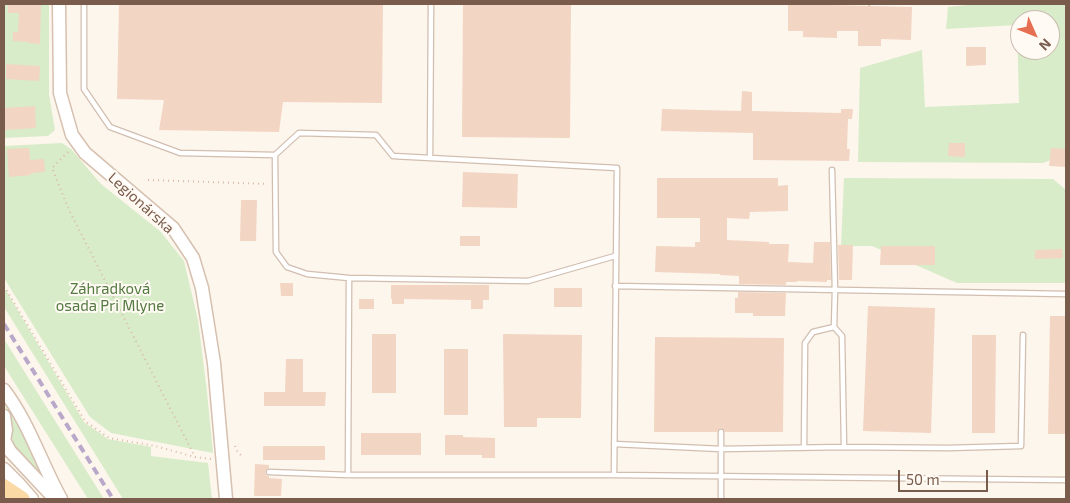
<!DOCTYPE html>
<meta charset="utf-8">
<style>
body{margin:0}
#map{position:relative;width:1070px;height:503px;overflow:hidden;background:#fdf6ec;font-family:"Exo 2",sans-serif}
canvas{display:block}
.frame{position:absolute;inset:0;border:5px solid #7a5c4d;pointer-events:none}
.north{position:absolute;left:1010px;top:10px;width:50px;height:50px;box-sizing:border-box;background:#fffaf3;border:1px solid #cabbb1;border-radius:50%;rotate:134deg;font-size:14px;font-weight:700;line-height:20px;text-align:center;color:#7a5c4d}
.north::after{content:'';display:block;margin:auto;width:18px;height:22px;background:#e76f51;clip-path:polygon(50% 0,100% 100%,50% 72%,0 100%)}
.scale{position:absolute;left:898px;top:470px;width:90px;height:22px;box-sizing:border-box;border:2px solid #7a5c4d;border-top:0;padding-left:6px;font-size:15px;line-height:18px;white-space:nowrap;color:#7a5c4d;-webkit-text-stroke:4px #fffaf3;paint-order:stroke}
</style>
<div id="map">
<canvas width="1070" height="503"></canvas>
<div class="frame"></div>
<div class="north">N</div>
<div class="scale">50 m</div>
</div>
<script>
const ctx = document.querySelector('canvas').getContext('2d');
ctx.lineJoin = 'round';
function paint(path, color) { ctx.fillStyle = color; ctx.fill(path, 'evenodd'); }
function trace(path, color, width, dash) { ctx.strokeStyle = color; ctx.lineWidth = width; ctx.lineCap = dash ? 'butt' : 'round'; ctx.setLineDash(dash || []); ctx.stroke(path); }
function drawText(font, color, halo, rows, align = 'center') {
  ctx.font = font + ' "Exo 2",sans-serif'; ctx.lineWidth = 4; ctx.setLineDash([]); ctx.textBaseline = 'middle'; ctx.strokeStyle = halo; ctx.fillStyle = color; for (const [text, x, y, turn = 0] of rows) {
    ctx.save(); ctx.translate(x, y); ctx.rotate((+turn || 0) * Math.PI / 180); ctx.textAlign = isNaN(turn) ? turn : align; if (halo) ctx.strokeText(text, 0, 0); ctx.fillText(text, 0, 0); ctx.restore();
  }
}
paint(new Path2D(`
 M4 4H49V94L55 130 48 136 4 138Z
 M978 4H1066V154L1043 163 858 162 860 68 922 50 925 107 1019 103 1017 25 946 29 948 7ZM1020 20H1050V50H1020Z
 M62 143 71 149 101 184 161 232 184 261 198 320 207 392 213 453 111 433 90 417 4 278V146Z
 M844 178 1053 179 1066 190V283H957L872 246H841Z
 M4 287 84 422 108 439 151 447V456L208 463 212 499H123L4 307Z
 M4 339 104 499H88L4 366Z
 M4 399 25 438 44 479 14 448 12 438V422L4 404Z`), '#d8ecc9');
paint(new Path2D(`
 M8 4H41L40 44 29 43V42L13 41V32H18L19 13H8Z
 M119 4H383L382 103 283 102 279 132 159 130 164 100 117 99Z
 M463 4H571L570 138 462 137Z
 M788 4 912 7 911 40 881 39V46H858V31H837V38L803 37V31H788Z
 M966 47H986V65L966 66Z
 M6 64 40 66 39 81 6 79Z
 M742 91 752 92V111L841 113V109H853L852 119H848L847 149H850L849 161 753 160V133L661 131 662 109 741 111Z
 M35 106 36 128 4 130V108Z
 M949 143H965V157L948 156Z
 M29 148 30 160 44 159 45 172 31 173V175L9 177 7 149Z
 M1051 148 1066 149V167L1049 166Z
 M463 172 518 174 517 208 462 207Z
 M657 178H778V186L788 185V211L750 212 749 219 727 218V240L769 242V244H789L788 262 813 263 814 242H830L831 280H827V282L797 281V282H786V285L739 284V276L720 275V274L655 272 656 246 695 247V242H700V218H657Z
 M241 200H257L256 241H240Z
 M460 236H480V246H460Z
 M838 245H853L852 280H839Z
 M881 246H935V265H880Z
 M1062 249 1063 258 1035 259V250Z
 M280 283H293V296H281Z
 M391 285H489V300H483V309H471V300L404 299V304H392V299H391Z
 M554 288H582V307H554Z
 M738 292 786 293 785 316H753V313H735V298H738Z
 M359 299H374V309H359Z
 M868 306 935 308 931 433 863 431Z
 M1050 316H1066V434H1048Z
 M372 334H396V393H372Z
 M503 334 582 335 581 418H537V427H504Z
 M972 335H996L995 433H972Z
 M655 337 784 338 783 432H725L721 428 719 429 717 432H654Z
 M444 349H468V415H444Z
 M286 359H303V392H326L325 406H264V392H285Z
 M361 433H421V455H361Z
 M445 435H463V437L495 438V458H482V455H445Z
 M263 446H325V460H263Z
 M255 464 269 465V468L266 469 265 472 266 475 269 476V478L282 479 281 496H254Z`), '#f3d5c3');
const lane = new Path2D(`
 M84 4V89L110 127 180 153 275 155 299 133 376 135 393 156 617 168 614 475
 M275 155 276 252 287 267 307 274 349 278 528 281 615 256
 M430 158 431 4
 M832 170 835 290 834 327 842 336 844 447
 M615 286 1066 294
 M614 444 721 449 844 447 948 448 1021 446 1023 335
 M804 448 805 343 813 332 834 327
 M269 472 348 475H614L1066 480
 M348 475 349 278
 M721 499V432`);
const secondary = new Path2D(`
 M59 4 60 93 72 135 85 153 173 228 193 258 202 288 214 363 226 499
 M4 390C29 423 41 463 61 499
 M4 416 6 430 4 441
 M4 440 10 451 55 499
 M4 469 18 483 32 499`);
const primary = new Path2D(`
 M4 487 22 499`);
trace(lane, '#d1beb0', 7);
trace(secondary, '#d6c0b0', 15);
trace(primary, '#dad1cd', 18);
trace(new Path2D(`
 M869 6 870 4
 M68 152 52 168 69 210 195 457
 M148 180 268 184
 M4 286 85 421 109 438 155 446 195 457 211 459
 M235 446 238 453 244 457`), '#d9b8a5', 2, [1, 4]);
trace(lane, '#fff', 4.5);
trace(secondary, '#fff', 12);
trace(primary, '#fbd9a5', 15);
trace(new Path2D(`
 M4 324 113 499`), '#b9a8c9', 4, [8, 5]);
drawText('15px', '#7a5c4d', '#fffaf3', [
 ["Legionárska",141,203,42]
]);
drawText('15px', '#537a41', '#fffaf3', [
 ["Záhradková",110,289],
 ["osada Pri Mlyne",110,306]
]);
</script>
